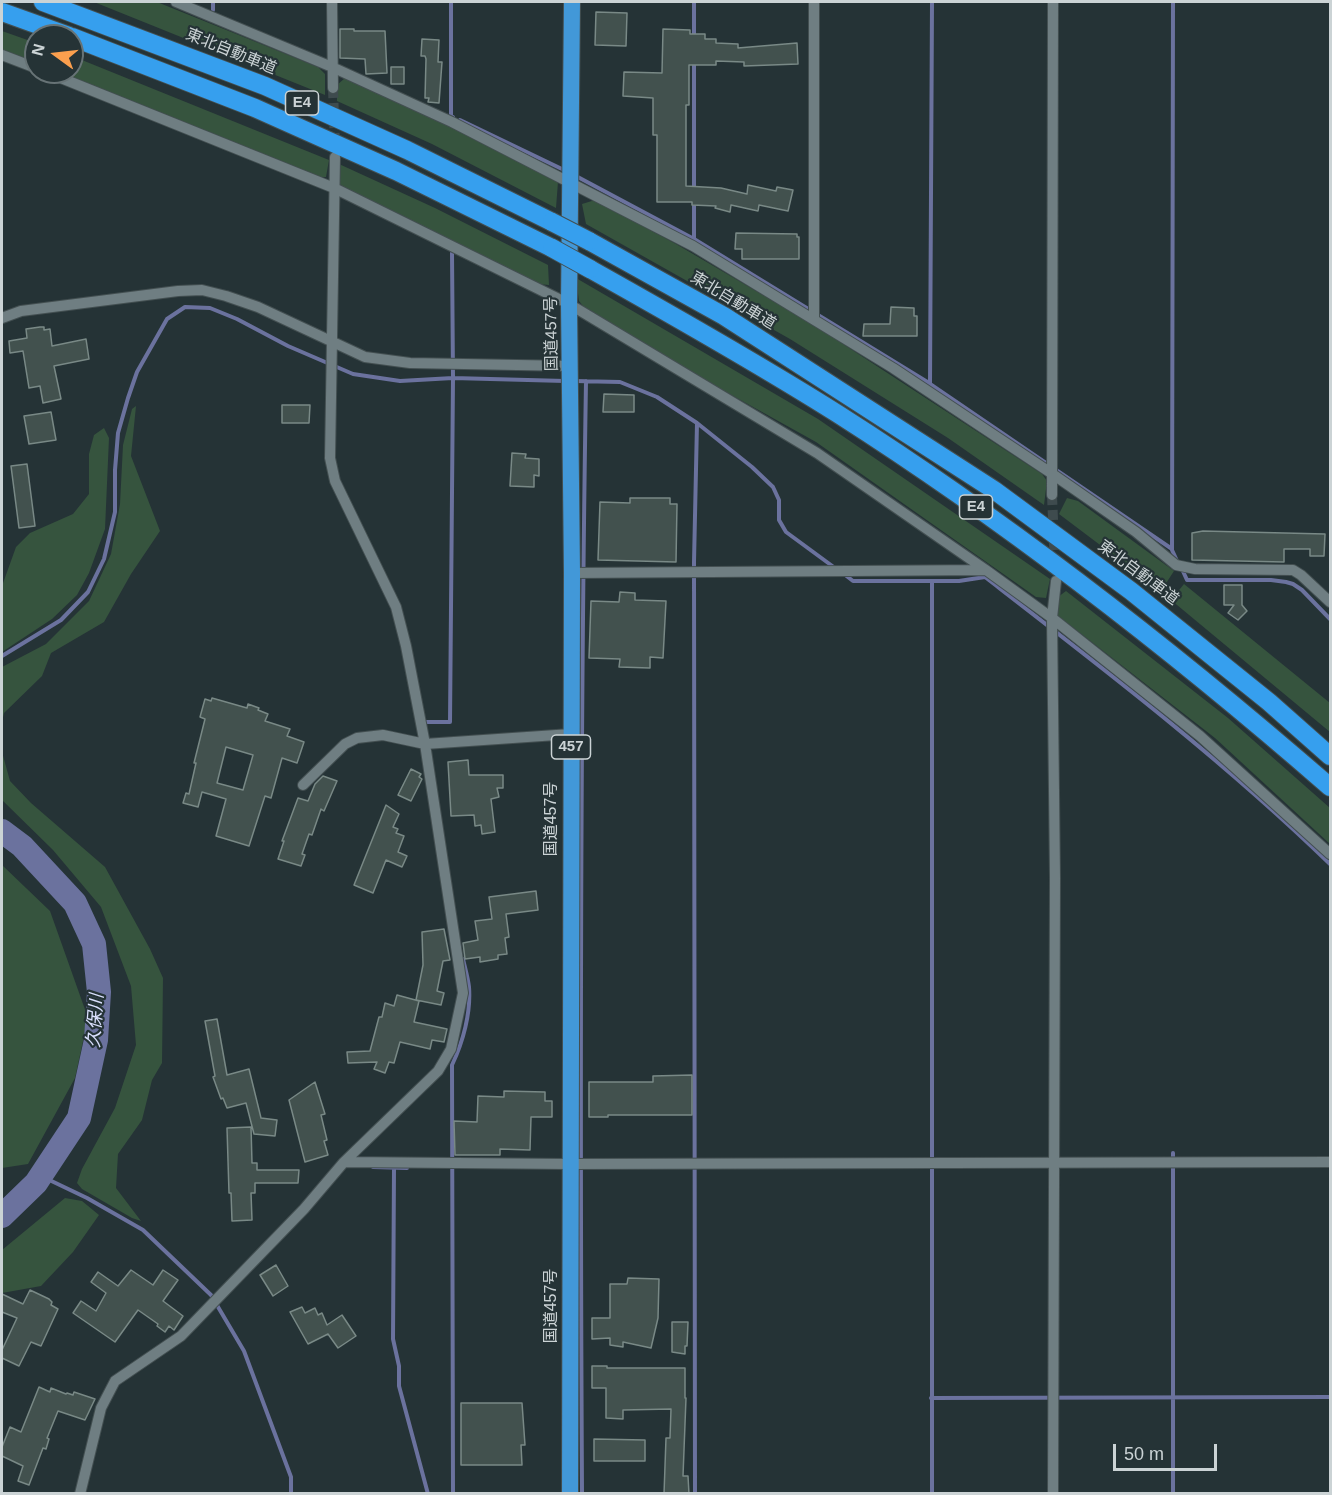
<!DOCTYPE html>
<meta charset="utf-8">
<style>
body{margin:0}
#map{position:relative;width:1332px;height:1495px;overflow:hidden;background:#253336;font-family:Arial,sans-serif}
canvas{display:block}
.frame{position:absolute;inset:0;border:3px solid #cbd3d5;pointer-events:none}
.north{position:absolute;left:24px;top:24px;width:60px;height:60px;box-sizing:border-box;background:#253336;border:2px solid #677376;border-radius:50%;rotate:285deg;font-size:16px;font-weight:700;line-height:24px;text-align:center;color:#cbd3d5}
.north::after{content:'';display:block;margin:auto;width:21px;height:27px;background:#fa9f4e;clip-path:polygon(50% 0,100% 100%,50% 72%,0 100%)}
.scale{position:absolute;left:1113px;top:1444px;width:104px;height:27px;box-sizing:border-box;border:3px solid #cbd3d5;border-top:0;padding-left:8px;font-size:18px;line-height:21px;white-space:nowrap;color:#cbd3d5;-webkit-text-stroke:4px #253336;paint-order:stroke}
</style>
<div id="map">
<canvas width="1332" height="1495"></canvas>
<div class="frame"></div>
<div class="north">N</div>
<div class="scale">50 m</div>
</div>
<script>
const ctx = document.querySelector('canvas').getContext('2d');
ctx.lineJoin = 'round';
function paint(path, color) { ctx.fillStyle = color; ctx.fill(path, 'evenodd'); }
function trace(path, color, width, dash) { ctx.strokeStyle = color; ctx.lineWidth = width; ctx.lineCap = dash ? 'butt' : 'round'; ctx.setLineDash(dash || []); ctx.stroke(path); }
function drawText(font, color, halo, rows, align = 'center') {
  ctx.font = font + ' Arial,"Noto Sans JP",sans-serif'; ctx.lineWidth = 4.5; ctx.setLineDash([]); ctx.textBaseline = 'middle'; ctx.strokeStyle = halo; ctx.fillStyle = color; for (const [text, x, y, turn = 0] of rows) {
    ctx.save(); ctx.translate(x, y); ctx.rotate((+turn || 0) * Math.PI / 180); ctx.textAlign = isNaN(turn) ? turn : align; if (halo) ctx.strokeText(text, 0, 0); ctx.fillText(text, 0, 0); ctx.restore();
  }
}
paint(new Path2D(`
 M94 2H157L318 67 325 74V95Z
 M2 31 36 43V64L2 51Z
 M72 56 329 160 326 177H316L56 72H72Z
 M345 78 453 128 558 182 556 208 432 144 337 101V85Z
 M339 164 435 208 548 265 549 285 538 284 342 187 338 182Z
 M595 200 676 244 814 325 1042 474 1047 481 1044 505 948 438 790 339 586 224 582 204Z
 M576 278 818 419 1050 579 1046 598 1036 597 816 442 593 318 579 301Z
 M136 406 131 456 160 531 131 574 104 622 51 653 42 676 4 713 2 722V667L46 644 89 601 111 554 120 504 123 445 132 409Z
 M104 428 109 438 105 529 89 573 77 595 52 619 2 652V586L16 547 30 533 73 514 89 494V454L94 435Z
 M1067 498 1078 501 1174 571 1161 591 1059 514Z
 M1184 584 1330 703V732L1171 600Z
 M1066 591 1228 718 1330 808V844L1215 738 1057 615 1058 597Z
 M2 752 10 781 31 803 105 867 150 949 163 978 162 1063 152 1080 142 1120 118 1154 116 1188 141 1221 132 1218 82 1189 77 1183 82 1169 115 1108 136 1045 131 986 101 907 53 850 2 800Z
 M2 865 50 911 88 1018 75 1078 28 1164 2 1168Z
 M65 1198 82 1201 99 1215 73 1252 41 1286 2 1293V1250Z`), '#36543e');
trace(new Path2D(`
 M451 2V116L453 117
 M932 2 930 384 1172 549
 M1173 2 1172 550 1178 563
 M213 10V2
 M694 37V2
 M460 120 564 170
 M574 175 694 239 929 383
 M694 190V63
 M694 239V201
 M575 381 620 382 657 397 697 423 752 467 773 487 779 500V520L786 532 835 568
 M1182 569 1187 580H1271L1286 582 1293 584 1302 590 1330 619
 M844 574 853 581H959L985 577C1104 669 1223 760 1330 864
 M2 656 61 620 88 592 104 559 115 512V470L118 433 128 398 137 372 167 319 185 307 210 308 237 319 288 346 353 374 400 381 453 378 565 381
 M424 724V722H450L453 378 452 253
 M1173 1153V1494
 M373 1167 407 1168
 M394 1168 393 1339 399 1366V1386L428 1494
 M41 1176 87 1198 143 1230 211 1295 244 1351 291 1477V1494
 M931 1398 1330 1397
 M453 1494 452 1065C463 1042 471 1013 469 987 468 978 465 968 463 959
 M582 1494C580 1123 580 752 586 381
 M695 1494 694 562 697 423
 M932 1494V581`), '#6b729e', 4);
trace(new Path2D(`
 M2 831 22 846 75 903 94 944 99 992 96 1040 79 1118 36 1183 2 1216`), '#6b729e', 24);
const building = new Path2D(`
 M596 12 627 13 626 46 595 45Z
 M340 29H354V31H385L387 73 366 74 365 59 340 58Z
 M663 29 690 30V34H705V39H716V43L738 44V48L797 43 798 64 744 66V62L716 61V65H689V105H686V186L721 188 747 194 748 185 776 191 777 187 793 190 788 211 759 205 758 211 731 205 730 212 715 208 716 206 692 205V202H657V135H653V98L623 96 624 72 662 73Z
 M422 39 439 40 438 62H442L439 103 428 102 429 98H425L426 59 425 56H421Z
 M391 67H404V84H391Z
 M736 233 797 234V237H799V259H742V249H735Z
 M891 307 914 308V316H917V336H863L864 324H890Z
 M40 327H44V330L50 329 52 346 86 339 89 359 54 366 61 399 43 403 40 386 29 388 23 351 10 353 9 341 27 338 26 329Z
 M604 394 634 395V412H603Z
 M282 405H310L309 423H282Z
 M51 412 56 440 29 444 24 416Z
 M512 453 526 454 525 458 539 459V476L534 475V487L510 486Z
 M27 464 35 526 19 528 11 466Z
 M630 498H670V504H677L676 562 598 560 600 502 630 503Z
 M1203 531 1325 534 1324 556H1310V549H1284V562L1192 560V533Z
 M1224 585H1242V605L1247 611 1238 620 1228 613 1234 605H1224Z
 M620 592 635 593V600L666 601 663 658 650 657V668L619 667 620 659 589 658 591 601 619 602Z
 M212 698 247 708 248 704 259 708 258 710 268 714 265 721 290 729 287 736 304 742 297 763 282 758 271 798 265 796 249 846 216 836 226 799 202 792 198 807 183 803 186 793 189 794 196 763H194L205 719 200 717 205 699 211 701ZM226 747 253 755 243 790 217 783Z
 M468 760 469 775H503V788H497L499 797 491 799 495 832 482 834 481 825 475 826 474 815 451 816 448 762Z
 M411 769 421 774 419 777 422 779 411 801 398 795Z
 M323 776 337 781 324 811 321 809 312 835 309 834 302 854 305 855 301 866 278 859 284 841H282L298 798 308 801 315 784Z
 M386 805 399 814 393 827 398 829 396 833 404 836 398 852 407 856 402 867 386 860 373 893 354 885Z
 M536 891 538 910 506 914 509 937 505 938 507 954 498 955V959L480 962V957L465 959 463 943 478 940 475 921 492 919 489 897Z
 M444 929 450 960 443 961 437 991 444 993 441 1005 416 1000 423 965 422 932Z
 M397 995 419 1001 414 1022 447 1029 444 1042 432 1040 430 1049 400 1042 394 1063 389 1062 385 1073 374 1069 377 1062 348 1063 347 1052 370 1051 379 1017H382L385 1003 394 1006Z
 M217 1019 227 1075 249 1069 261 1118 277 1120 275 1136 254 1134 246 1103 227 1108 223 1098 221 1099 213 1077 215 1076 205 1021Z
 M692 1075V1115H608V1117H589V1082H653V1076Z
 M315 1082 325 1114 321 1115 327 1140 324 1141 328 1155 305 1162 289 1100Z
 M504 1091 545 1092V1101H552V1117H531L530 1150 500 1149V1155H455L454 1121 477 1122 478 1096 504 1097Z
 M251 1127 252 1163H257V1170H299L298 1183H255V1193H251L252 1220 232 1221 231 1193H229L227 1128Z
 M276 1265 288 1286 273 1296 260 1275Z
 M131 1270 153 1285 163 1270 178 1280 163 1301 183 1316 174 1330 169 1326 165 1332 157 1326 158 1324 138 1310 115 1342 73 1313 81 1301 96 1311 106 1293 91 1282 98 1272 118 1286Z
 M628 1278 659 1279 658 1318 651 1348 623 1342V1347L610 1345V1338L592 1339V1318H610V1284H627Z
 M30 1290 49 1299 52 1302 51 1305 58 1309 41 1346 31 1342 19 1366 2 1358V1350L17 1318 2 1312V1294L23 1304Z
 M302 1307 305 1313 315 1308 318 1315 322 1313 327 1325 342 1315 356 1336 338 1348 328 1334 308 1344 290 1312Z
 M672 1322H688L687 1346H685V1354L672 1352Z
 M592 1366H607V1368H685V1398H686L683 1476H688L689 1494H664L666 1438H670L671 1409 623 1410V1419L606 1418V1388H592Z
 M39 1387 50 1392 51 1388 66 1394 67 1393 73 1395 74 1392 95 1399 85 1420 58 1411 47 1438 49 1439 46 1449 43 1448 29 1485 18 1481 23 1466 2 1456V1447L10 1427 21 1432Z
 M461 1403H522L525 1445H521L522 1465H461Z
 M594 1439 645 1440V1461H594Z`);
paint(building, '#42514e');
trace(building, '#798986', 1.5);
trace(new Path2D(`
 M333 88 335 147
 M1052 495 1055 567`), '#3e4b4e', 10, [10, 5]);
const minor = new Path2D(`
 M176 2 332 67 452 122 693 246 893 368 1051 473 1136 532 1176 565 1195 569 1293 570 1301 575 1330 602
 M332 2 333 88
 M814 2V319
 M2 55 36 68
 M46 72 334 188 569 304 817 453 986 570 1052 618 1200 736 1330 854
 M2 318 21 311 178 291 202 290 226 296 258 307 365 357 410 363 571 366
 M1052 495 1053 2
 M572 573 986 570
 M303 785 345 744 357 738 383 735 425 744 571 734
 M344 1162 569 1164 1330 1162
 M80 1494 101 1408 115 1381 181 1336 304 1209 344 1162 438 1071 451 1049 463 993 425 744 406 646 396 607 335 481 330 458 335 157
 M1053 1494 1055 878 1052 618 1056 581`);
const trunk = new Path2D(`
 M570 1494 572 573 569 304 572 2`);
const motorway = new Path2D(`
 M43 2 265 86 407 150 552 222
 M2 12 69 36
 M72 37 255 108 396 171 552 248
 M589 241 724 316 994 490 1131 591 1269 702 1330 756
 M590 269C674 316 757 363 838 414 1012 525 1175 652 1330 787`);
trace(minor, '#434f51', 12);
trace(trunk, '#434f51', 18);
trace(motorway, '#434f51', 20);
trace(minor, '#6f7e82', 10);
trace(trunk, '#4298d8', 16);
trace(motorway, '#369fee', 18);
const motorwayBridge = new Path2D(`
 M552 222 589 241
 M552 248 590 269`);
trace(motorwayBridge, '#434f51', 20, []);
trace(motorwayBridge, '#369fee', 18);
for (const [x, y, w] of [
 [302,103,33],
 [976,507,33],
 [571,747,39]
]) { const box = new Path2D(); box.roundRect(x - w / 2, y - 12, w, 24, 4.5); ctx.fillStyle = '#253336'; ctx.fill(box); trace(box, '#cbd3d5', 1.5); }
drawText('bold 15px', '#cbd3d5', null, [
 ["E4",302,103],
 ["E4",976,507],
 ["457",571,747]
]);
drawText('16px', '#cbd3d5', '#253336', [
 ["東北自動車道",231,52,22],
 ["東北自動車道",733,301,31],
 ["国道457号",552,334,-91],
 ["東北自動車道",1138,573,37],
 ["国道457号",552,819,-90],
 ["国道457号",552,1306,-90]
]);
drawText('italic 18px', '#dbe1fe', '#253336', [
 ["久保川",96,1021,-86]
]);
</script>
